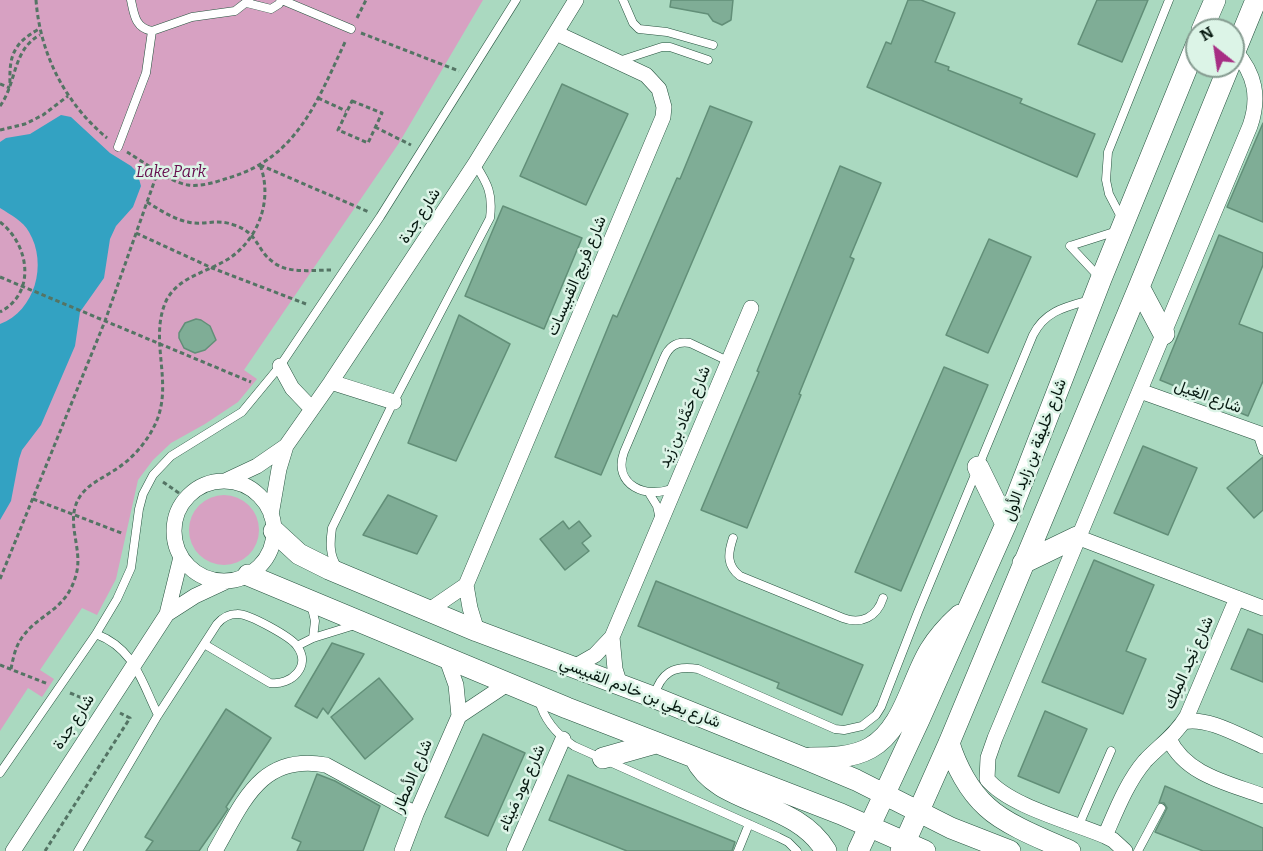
<!DOCTYPE html>
<meta charset="utf-8">
<style>
body{margin:0}
#map{position:relative;width:1263px;height:851px;overflow:hidden;background:#aad9c0;font-family:Bitter,serif}
canvas{display:block}
.north{position:absolute;left:1185px;top:18px;width:60px;height:60px;box-sizing:border-box;background:#dcf4e7;border:2px solid #869c91;border-radius:50%;rotate:330deg;font-size:16px;font-weight:700;line-height:24px;text-align:center;color:#061810}
.north::after{content:'';display:block;margin:auto;width:21px;height:27px;background:#a72e84;clip-path:polygon(50% 0,100% 100%,50% 72%,0 100%)}
</style>
<div id="map">
<canvas width="1263" height="851"></canvas>
<div class="north">N</div>
</div>
<script>
const ctx = document.querySelector('canvas').getContext('2d');
ctx.lineJoin = 'round';
function paint(path, color) { ctx.fillStyle = color; ctx.fill(path, 'evenodd'); }
function trace(path, color, width, dash) { ctx.strokeStyle = color; ctx.lineWidth = width; ctx.lineCap = dash ? 'butt' : 'round'; ctx.setLineDash(dash || []); ctx.stroke(path); }
function drawText(font, color, halo, rows, align = 'center') {
  ctx.font = font + ' Bitter,Vazirmatn,serif'; ctx.lineWidth = 5; ctx.setLineDash([]); ctx.textBaseline = 'middle'; ctx.strokeStyle = halo; ctx.fillStyle = color; for (const [text, x, y, turn = 0] of rows) {
    ctx.save(); ctx.translate(x, y); ctx.rotate((+turn || 0) * Math.PI / 180); ctx.textAlign = isNaN(turn) ? turn : align; if (halo) ctx.strokeText(text, 0, 0); ctx.fillText(text, 0, 0); ctx.restore();
  }
}
paint(new Path2D(`
 M0 0H483L399 143 244 370 257 379 238 402 205 424 171 443 153 460 138 480 116 579 97 615 82 608 40 670 54 679 42 697 28 688 0 731Z
 M189 530a35 35 0 1 1 70 0a35 35 0 1 1-70 0Z`), '#d7a1c2');
paint(new Path2D(`
 M61 115 71 117 110 153 131 166 137 172 141 186 133 207 116 226 110 239 104 278 80 312 75 346 41 425 22 450 19 459 11 501 0 520V324C35 311 48 264 29 232 23 221 11 215 0 208V142L6 138 30 134Z`), '#33a2c2');
const building = new Path2D(`
 M671 0H733L731 20 722 25 713 21 708 14 670 7Z
 M908 0H921L955 13 935 62 949 67 948 70 1022 99 1020 103 1095 134 1077 177 867 87 886 42 891 44Z
 M1097 0H1148L1122 62 1078 44Z
 M562 84 628 114 586 205 520 176Z
 M710 106 752 122 601 475 555 457 613 315 617 317 677 178 680 179Z
 M1263 123V222L1227 207Z
 M840 166 881 183 850 257 854 259 799 394 801 395 747 528 701 510 759 372 757 371Z
 M503 206 582 238 544 329 465 296Z
 M1219 235 1263 253V265L1239 324 1263 333V381L1248 416 1160 380Z
 M989 239 1031 257 988 353 946 335Z
 M459 315 510 344 456 461 408 443Z
 M196 319 201 320 210 326 216 340 205 350 195 353 184 348 179 338V333L185 323Z
 M944 367 988 385 901 591 855 572Z
 M1143 446 1197 468 1168 535 1114 513Z
 M1263 457V510L1254 518 1227 488Z
 M388 495 437 516 417 554 363 535Z
 M563 521 569 529 579 521 591 536 582 543 589 551 565 570 540 539Z
 M1094 560 1154 585 1126 651 1146 659 1123 714 1042 682Z
 M656 581 863 665 842 715 777 688 779 683 638 626Z
 M1248 629 1263 635V682L1231 669Z
 M332 643 364 654 328 714 323 708 317 718 295 706Z
 M379 678 413 719 365 759 331 717Z
 M226 709 271 738 226 807 228 809 222 818 199 851H146L153 841 145 837Z
 M1045 711 1087 729 1059 793 1018 776Z
 M483 734 525 753 488 836 445 817Z
 M317 774 335 781 380 806 363 851H297L301 842 292 838Z
 M568 775 735 842 732 851H627L549 820Z
 M1165 786 1263 828V851H1203L1155 832 1167 808 1164 803H1159Z`);
paint(building, '#7fad96');
trace(building, '#628f78', 1.5);
const lane = new Path2D(`
 M131 0C134 14 135 28 152 31L192 17 235 11 249 0
 M282 0 351 29
 M623 0 633 23 639 29 667 32 713 45
 M247 3 271 9 279 4 281 0
 M619 61 662 47H670L708 60
 M118 147 146 73 152 31
 M1121 217 1109 194 1106 180 1108 152 1169 0
 M1070 246 1117 231
 M1070 246 1100 278
 M1257 433 1263 451
 M673 488C647 500 612 485 624 452L664 358C669 346 677 341 690 343L728 361
 M649 493 657 506 660 519
 M733 538C728 553 726 565 740 576L843 618C861 625 877 617 883 598
 M338 568C329 555 330 542 332 528L390 409 490 218C493 194 488 184 475 164
 M311 604 315 621 313 638
 M96 634C135 649 141 681 158 715
 M297 646 313 638 355 625
 M654 696C661 673 673 665 698 669L835 729 844 730 862 726 876 715 881 707 918 612 1033 335C1045 311 1065 307 1090 300
 M539 700C544 720 556 734 574 746L778 837 788 842 797 851
 M0 773 96 634 117 599 131 568 139 509 143 494 153 475 171 456 242 412 280 366 380 217 516 0
 M1079 825 1111 751
 M78 851 158 715 217 624C222 618 228 614 237 614 248 613 291 637 297 646 312 666 291 686 270 683L204 644
 M738 851 749 824
 M1138 851 1161 808`);
const street = new Path2D(`
 M280 366 292 388 312 409
 M331 382 394 402
 M1140 391 1263 435
 M225 481 257 466 286 446
 M174 531a50 50 0 1 1 100 0a50 50 0 1 1-100 0Z
 M271 515 279 469 286 446 331 382 475 164 576 0
 M1077 537 1263 608
 M428 611 466 585
 M167 614 195 596 225 582
 M477 631 470 608 466 585 663 117 664 107 659 89 646 75 556 33
 M612 637 615 669 620 685
 M574 667 595 655 612 637 751 308
 M459 716 507 684
 M1183 722C1207 716 1240 736 1263 746
 M1169 739C1186 775 1228 783 1263 796
 M1105 836C1116 811 1127 782 1145 761 1159 746 1176 735 1187 716L1237 598
 M13 851 167 614 181 557
 M215 851C243 803 260 753 326 765L416 814
 M402 851 416 814 459 716 456 685 446 657
 M514 851 563 739
 M1125 851 1113 840 1105 836C1072 822 1009 806 987 779L988 758 995 738C1079 534 1166 330 1250 126 1260 97 1255 74 1235 51`);
const secondary = new Path2D(`
 M1202 30 1215 0
 M1233 56 1256 0
 M1139 287 1164 334
 M978 467 1006 524
 M274 531 299 554 329 569 477 631 653 697 801 757 856 780 951 828 1010 851
 M1023 563 1077 537
 M248 575 567 708 841 814 925 851
 M949 743C956 766 969 791 987 807 1006 825 1045 840 1070 851
 M603 758 656 743
 M695 758C718 806 795 799 826 851
 M810 758C830 758 852 758 870 748 904 729 911 681 930 650 938 637 949 625 960 615
 M858 851 919 720 1006 524 1101 279 1197 43
 M901 851 949 743 1139 287 1229 66`);
trace(lane, '#26523e', 9);
trace(street, '#26523e', 16);
trace(secondary, '#26523e', 22);
trace(new Path2D(`
 M36 0C40 54 65 103 107 138
 M357 18 366 0
 M361 33 459 71
 M10 83C9 55 14 43 39 29
 M0 84 10 88
 M318 98 346 111
 M352 101 382 113 368 143 338 130Z
 M0 106C17 83 12 50 40 35
 M375 127 411 145
 M0 130 25 124 43 115 68 96
 M127 152C144 162 169 182 188 185 201 187 216 182 228 178 298 158 318 99 346 40
 M260 165 369 212
 M147 202C160 210 173 219 188 222 204 226 216 218 234 225 259 233 256 250 273 262 288 274 312 270 331 270
 M0 222C29 244 37 293 0 312
 M136 233 212 268 306 304
 M0 277 251 382
 M163 482 186 498
 M33 499 124 534
 M0 579 105 321 158 171
 M0 665 48 684
 M11 669C13 659 15 648 21 639 38 613 66 612 76 575 84 548 63 520 81 495 89 484 101 479 113 471 132 460 149 440 157 420 173 380 148 338 167 299 179 278 203 273 223 262 257 244 274 201 260 165
 M70 693 92 702
 M45 851 130 718 120 713`), '#547464', 3, [4.5, 3]);
trace(lane, '#fff', 8);
trace(street, '#fff', 15);
trace(secondary, '#fff', 21);
drawText('italic 16px', '#670f4f', '#dcf4e7', [
 ["Lake Park",171,173]
]);
drawText('16px', '#061810', '#dcf4e7', [
 ["شارع جدة",420,216,-57],
 ["شارع فريج القبيسات",577,276,-67],
 ["شارع الغِيل",1208,397,20],
 ["شارع حَمَّاد بن زَيد",685,417,-67],
 ["شارع خليفة بن زايد الأول",1035,450,-69],
 ["شارع نَجد المِلِك",1189,663,-66],
 ["شارع بطي بن خادم القبيسي",640,693,21],
 ["شارع جدة",74,722,-57],
 ["شارع الأمطار",413,776,-67],
 ["شارع عود مَيثاء",522,788,-66]
]);
</script>
